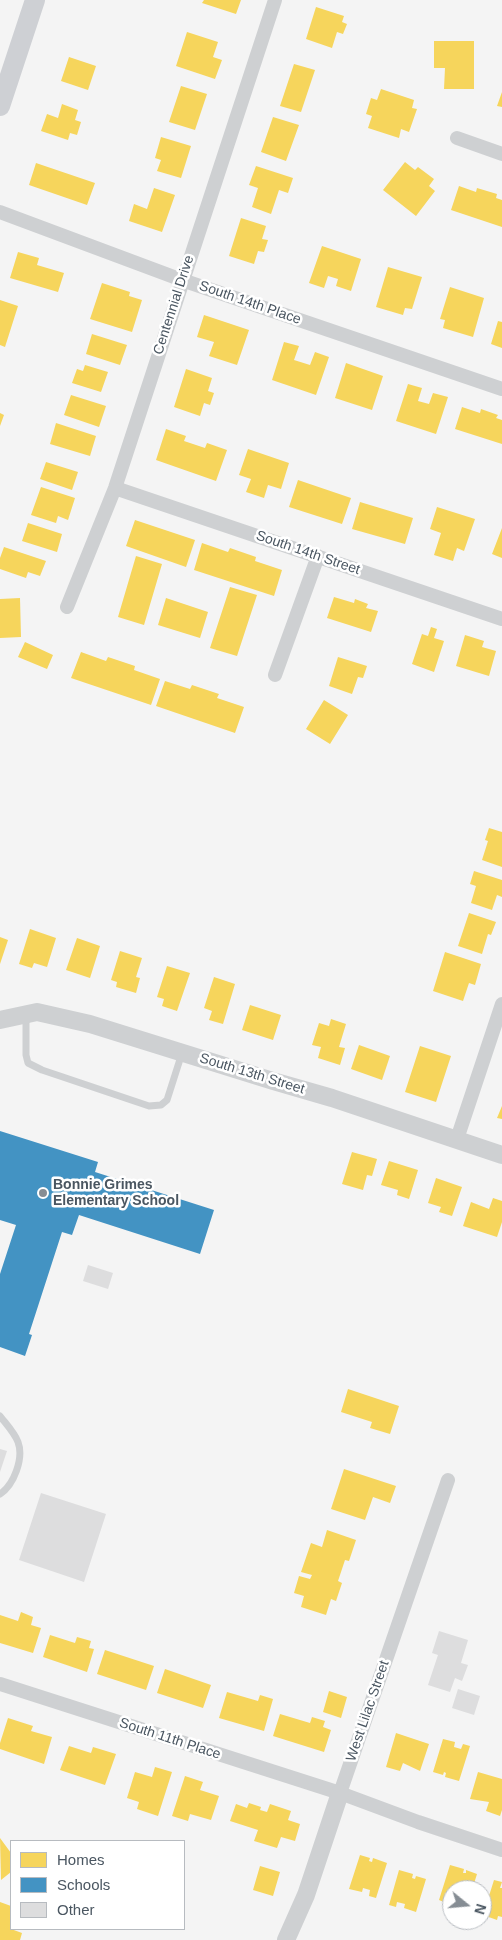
<!DOCTYPE html>
<style>
body{margin:0}
#map{position:relative;width:502px;height:1940px;overflow:hidden;background:#f4f4f4;font-family:Arial,sans-serif}
canvas{display:block}
.legend{position:absolute;left:10px;top:1840px;width:175px;height:90px;box-sizing:border-box;background:#fff;border:1px solid #b7bbc0;margin:0;padding:6px 9px;list-style:none;font-size:15px;color:#4a5661}
.legend li{display:flex;align-items:center;gap:10px;height:25px}
.legend b{width:25px;border:1px solid #b7bbc0}
.north{position:absolute;left:442px;top:1880px;width:50px;height:50px;box-sizing:border-box;background:#fff;border:1px solid #b7bbc0;border-radius:50%;rotate:107deg;font-size:14px;font-weight:700;line-height:20px;text-align:center;color:#4a5661}
.north::after{content:'';display:block;margin:auto;width:18px;height:22px;background:#868d94;clip-path:polygon(50% 0,100% 100%,50% 72%,0 100%)}
</style>
<div id="map">
<canvas width="502" height="1940"></canvas>
<ul class="legend">
<li><b style="height:14px;background:#f6d55c"></b>Homes</li>
<li><b style="height:14px;background:#4393c3"></b>Schools</li>
<li><b style="height:14px;background:#ddddde"></b>Other</li>
</ul>
<div class="north">N</div>
</div>
<script>
const ctx = document.querySelector('canvas').getContext('2d');
ctx.lineJoin = 'round';
function paint(path, color) { ctx.fillStyle = color; ctx.fill(path, 'evenodd'); }
function trace(path, color, width, dash) { ctx.strokeStyle = color; ctx.lineWidth = width; ctx.lineCap = dash ? 'butt' : 'round'; ctx.setLineDash(dash || []); ctx.stroke(path); }
function drawText(font, color, halo, rows, align = 'center') {
  ctx.font = font + ' Arial,sans-serif'; ctx.lineWidth = 5; ctx.setLineDash([]); ctx.textBaseline = 'middle'; ctx.strokeStyle = halo; ctx.fillStyle = color; for (const [text, x, y, turn = 0] of rows) {
    ctx.save(); ctx.translate(x, y); ctx.rotate((+turn || 0) * Math.PI / 180); ctx.textAlign = isNaN(turn) ? turn : align; if (halo) ctx.strokeText(text, 0, 0); ctx.fillText(text, 0, 0); ctx.restore();
  }
}
paint(new Path2D(`
 M204 0H241L236 14 202 3Z
 M316 7 344 16 342 22 347 24 343 34 337 32 332 48 306 39Z
 M187 32 218 42 213 57 222 60 215 79 176 66Z
 M434 41H474V89H444L445 68H434Z
 M69 57 96 66 88 90 61 81Z
 M294 64 315 70 301 112 280 106Z
 M181 86 207 94 195 130 169 122Z
 M381 89 414 100 412 108 417 109 409 132 401 129 399 138 368 128 372 116 366 114 371 98 377 100Z
 M502 92V107L497 106Z
 M62 104 78 110 75 120 81 122 77 135 70 133 68 140 41 131 47 114 58 118Z
 M273 117 299 125 286 161 261 152Z
 M161 137 191 146 181 178 157 171 161 160 155 158Z
 M405 162 415 170 418 167 434 179 429 186 435 191 416 216 383 190Z
 M36 163 95 183 87 205 29 185Z
 M256 166 293 178 288 193 279 190 271 214 252 207 258 188 249 185Z
 M459 186 476 192 477 188 497 194 496 198 502 200V227L451 210Z
 M154 188 175 195 162 232 129 221 134 204 147 209Z
 M241 218 266 226 262 239 268 240 264 252 258 251 254 264 229 256Z
 M322 246 361 259 351 291 336 286 338 279 328 276 324 288 309 283Z
 M18 252 39 258 37 265 64 273 58 292 10 278Z
 M388 267 422 277 412 309 405 308 403 315 376 307Z
 M102 283 130 292 129 296 142 300 132 332 90 319Z
 M450 287 484 298 473 337 443 328 445 320 440 319Z
 M0 300 18 306 5 347 0 345Z
 M204 315 249 330 237 365 209 356 214 342 197 337Z
 M498 321 502 322V348L491 344Z
 M92 334 127 345 120 365 86 354Z
 M284 342 299 346 294 360 310 365 315 352 329 357 316 395 272 380Z
 M346 363 383 376 372 410 335 398Z
 M85 365 108 372 101 392 72 383 77 369 83 371Z
 M186 369 212 378 208 391 214 393 210 405 204 403 200 416 174 407Z
 M408 384 422 388 418 401 429 404 433 393 448 397 436 434 396 421Z
 M71 395 106 406 99 427 64 415Z
 M462 407 480 413 481 409 498 415 496 418 502 420V444L455 429Z
 M0 413 4 415 0 426Z
 M56 423 96 436 90 456 50 444Z
 M166 429 186 436 184 441 205 448 207 443 227 450 216 481 156 460Z
 M248 449 289 463 281 489 268 485 264 498 246 492 251 479 239 475Z
 M46 462 78 472 72 490 40 479Z
 M298 480 351 498 342 524 289 507Z
 M41 487 75 498 68 520 58 516 56 523 31 515Z
 M360 502 413 518 405 544 352 529Z
 M437 507 475 519 464 551 457 548 453 561 434 555 441 533 430 529Z
 M135 520 195 540 186 567 126 546Z
 M28 523 62 534 57 552 22 541Z
 M502 528V558L492 554Z
 M202 543 228 552 230 548 256 557 255 561 282 570 274 596 194 570Z
 M4 547 46 561 40 576 28 572 26 578 0 569V558Z
 M136 556 162 564 144 625 118 617Z
 M230 587 257 595 237 656 210 648Z
 M334 597 354 603 355 599 368 604 366 608 378 611 371 632 327 618Z
 M20 598 21 637 0 638V599Z
 M166 598 208 612 200 638 158 625Z
 M431 627 437 629 434 638 444 641 434 672 412 664 422 634 428 636Z
 M465 635 484 641 482 647 496 651 489 676 456 666Z
 M25 642 53 655 47 669 18 657Z
 M81 652 106 661 108 657 135 666 134 670 160 679 151 705 71 678Z
 M338 657 367 666 363 678 358 677 352 694 329 686Z
 M165 681 190 689 192 685 219 694 217 698 244 707 235 733 156 706Z
 M324 700 348 715 330 744 306 729Z
 M489 828 502 832V867L482 860 488 841 485 840Z
 M474 871 502 880V897L497 895 492 910 471 903 476 886 470 884Z
 M469 913 496 922 491 935 488 934 482 954 458 946Z
 M30 929 56 938 47 967 34 963 32 968 19 964Z
 M0 937 8 940 0 964Z
 M77 938 100 946 90 978 66 970Z
 M120 951 142 958 136 977 140 978 136 993 116 987 117 982 111 980Z
 M445 952 481 964 475 985 469 983 463 1001 433 991Z
 M167 966 190 973 177 1011 162 1006 164 999 157 997Z
 M214 977 235 984 223 1024 209 1020 212 1011 204 1008Z
 M250 1005 281 1015 273 1040 242 1030Z
 M331 1019 346 1024 339 1047 345 1048 340 1065 318 1058 321 1047 312 1045 319 1023 329 1026Z
 M359 1045 390 1056 382 1080 351 1069Z
 M420 1046 451 1056 436 1102 405 1092Z
 M502 1106V1119L497 1118Z
 M352 1152 377 1159 372 1176 367 1175 363 1190 342 1184Z
 M389 1161 418 1170 409 1199 397 1195 398 1190 381 1185Z
 M436 1178 462 1187 452 1216 439 1212 441 1207 428 1203Z
 M493 1198 502 1201V1222L497 1237 463 1226 471 1202 489 1209Z
 M348 1389 399 1406 390 1434 370 1428 372 1422 341 1412Z
 M344 1469 396 1486 390 1503 373 1497 365 1520 331 1509Z
 M327 1530 356 1540 349 1561 345 1560 338 1581 342 1583 336 1601 331 1599 326 1615 301 1607 304 1596 294 1593 299 1576 310 1579 312 1575 301 1572 311 1543 322 1547Z
 M21 1612 33 1617 31 1625 41 1628 33 1653 0 1643V1615L18 1621Z
 M50 1635 75 1643 77 1637 91 1641 89 1648 94 1649 87 1672 43 1657Z
 M105 1650 154 1666 146 1690 97 1674Z
 M165 1669 211 1685 203 1708 157 1693Z
 M329 1691 347 1697 341 1718 323 1712Z
 M227 1692 258 1701 260 1695 273 1699 264 1731 219 1718Z
 M280 1714 310 1723 312 1717 325 1721 323 1727 331 1730 324 1752 273 1736Z
 M8 1718 33 1726 31 1731 52 1737 44 1764 0 1749V1743Z
 M396 1733 429 1744 420 1771 403 1763 400 1771 386 1767Z
 M443 1739 455 1742 454 1747 461 1749 463 1744 470 1746 459 1781 445 1777 446 1773 444 1772 443 1775 433 1772Z
 M69 1746 91 1753 93 1747 116 1754 105 1785 60 1770Z
 M155 1767 172 1772 158 1816 137 1809 139 1802 127 1798 135 1772 152 1777Z
 M478 1772 502 1779V1810L500 1816 486 1811 489 1802 470 1799Z
 M185 1776 203 1782 200 1790 219 1796 211 1820 190 1814 188 1821 172 1816Z
 M249 1803 261 1807 260 1810 267 1812 270 1804 291 1811 288 1820 300 1824 295 1841 281 1837 277 1848 254 1841 258 1830 230 1821 236 1804 247 1808Z
 M0 1838 11 1853V1872L1 1880Z
 M360 1855 370 1858 369 1861 372 1862 373 1858 387 1863 376 1898 369 1896 370 1890 363 1888 362 1892 349 1889Z
 M450 1865 464 1869 463 1873H466V1870L477 1874 472 1890H452V1898L448 1897 446 1903 439 1900Z
 M260 1866 280 1872 273 1896 253 1890Z
 M399 1870 413 1874 412 1878 415 1879 416 1876 426 1879 416 1912 404 1908 405 1904 397 1902 396 1907 389 1905Z
 M494 1880 502 1882 500 1888H502V1917L498 1916 497 1920 483 1915Z
 M0 1902 11 1906V1929L22 1933 20 1940H0Z`), '#f6d55c');
paint(new Path2D(`
 M0 1131 98 1162 95 1172 214 1210 200 1254 79 1215 72 1235 62 1232 29 1334 32 1335 25 1356 0 1347V1274L16 1225 0 1220Z`), '#4393c3');
paint(new Path2D(`
 M88 1265 113 1273 108 1289 83 1281Z
 M0 1449 7 1451 0 1472Z
 M41 1493 106 1514 84 1582 19 1560Z
 M439 1631 468 1640 461 1663 468 1665 462 1681 455 1678 450 1692 428 1685 438 1655 432 1653Z
 M458 1689 480 1696 474 1715 452 1708Z`), '#ddddde');
trace(new Path2D(`
 M26 1015V1055L28 1063 42 1070 149 1106 161 1105 167 1100 182 1053
 M0 1416C6 1424 14 1432 18 1442 24 1458 14 1485 0 1494`), '#ced0d2', 7);
trace(new Path2D(`
 M457 138 502 154
 M0 212 182 280 502 389
 M115 488 502 619
 M67 607 115 488 275 0
 M275 675 318 556
 M457 1139 502 1004
 M0 1684 340 1793 418 1822 502 1850
 M340 1793 448 1480`), '#ced0d2', 14);
trace(new Path2D(`
 M0 1020 37 1012 90 1024 273 1081 332 1098 502 1155
 M286 1940 306 1895 340 1793`), '#ced0d2', 18);
trace(new Path2D(`
 M0 106 35 0`), '#ced0d4', 20);
for (const [x, y, r, color] of [
 [43,1193,5,"#868d94"]
]) { const dot = new Path2D(); dot.arc(x, y, r, 0, 2 * Math.PI); ctx.fillStyle = color; ctx.fill(dot); trace(dot, '#fff', 2); }
drawText('14px', '#4a5661', '#fff', [
 ["South 14th Place",250,303,19],
 ["Centennial Drive",174,305,-72],
 ["South 14th Street",308,553,19],
 ["South 13th Street",252,1074,17],
 ["West Lilac Street",368,1711,-71],
 ["South 11th Place",170,1739,18]
]);
drawText('bold 14px', '#4a5661', '#fff', [
 ["Bonnie Grimes",53,1185],
 ["Elementary School",53,1201]
], 'left');
</script>
